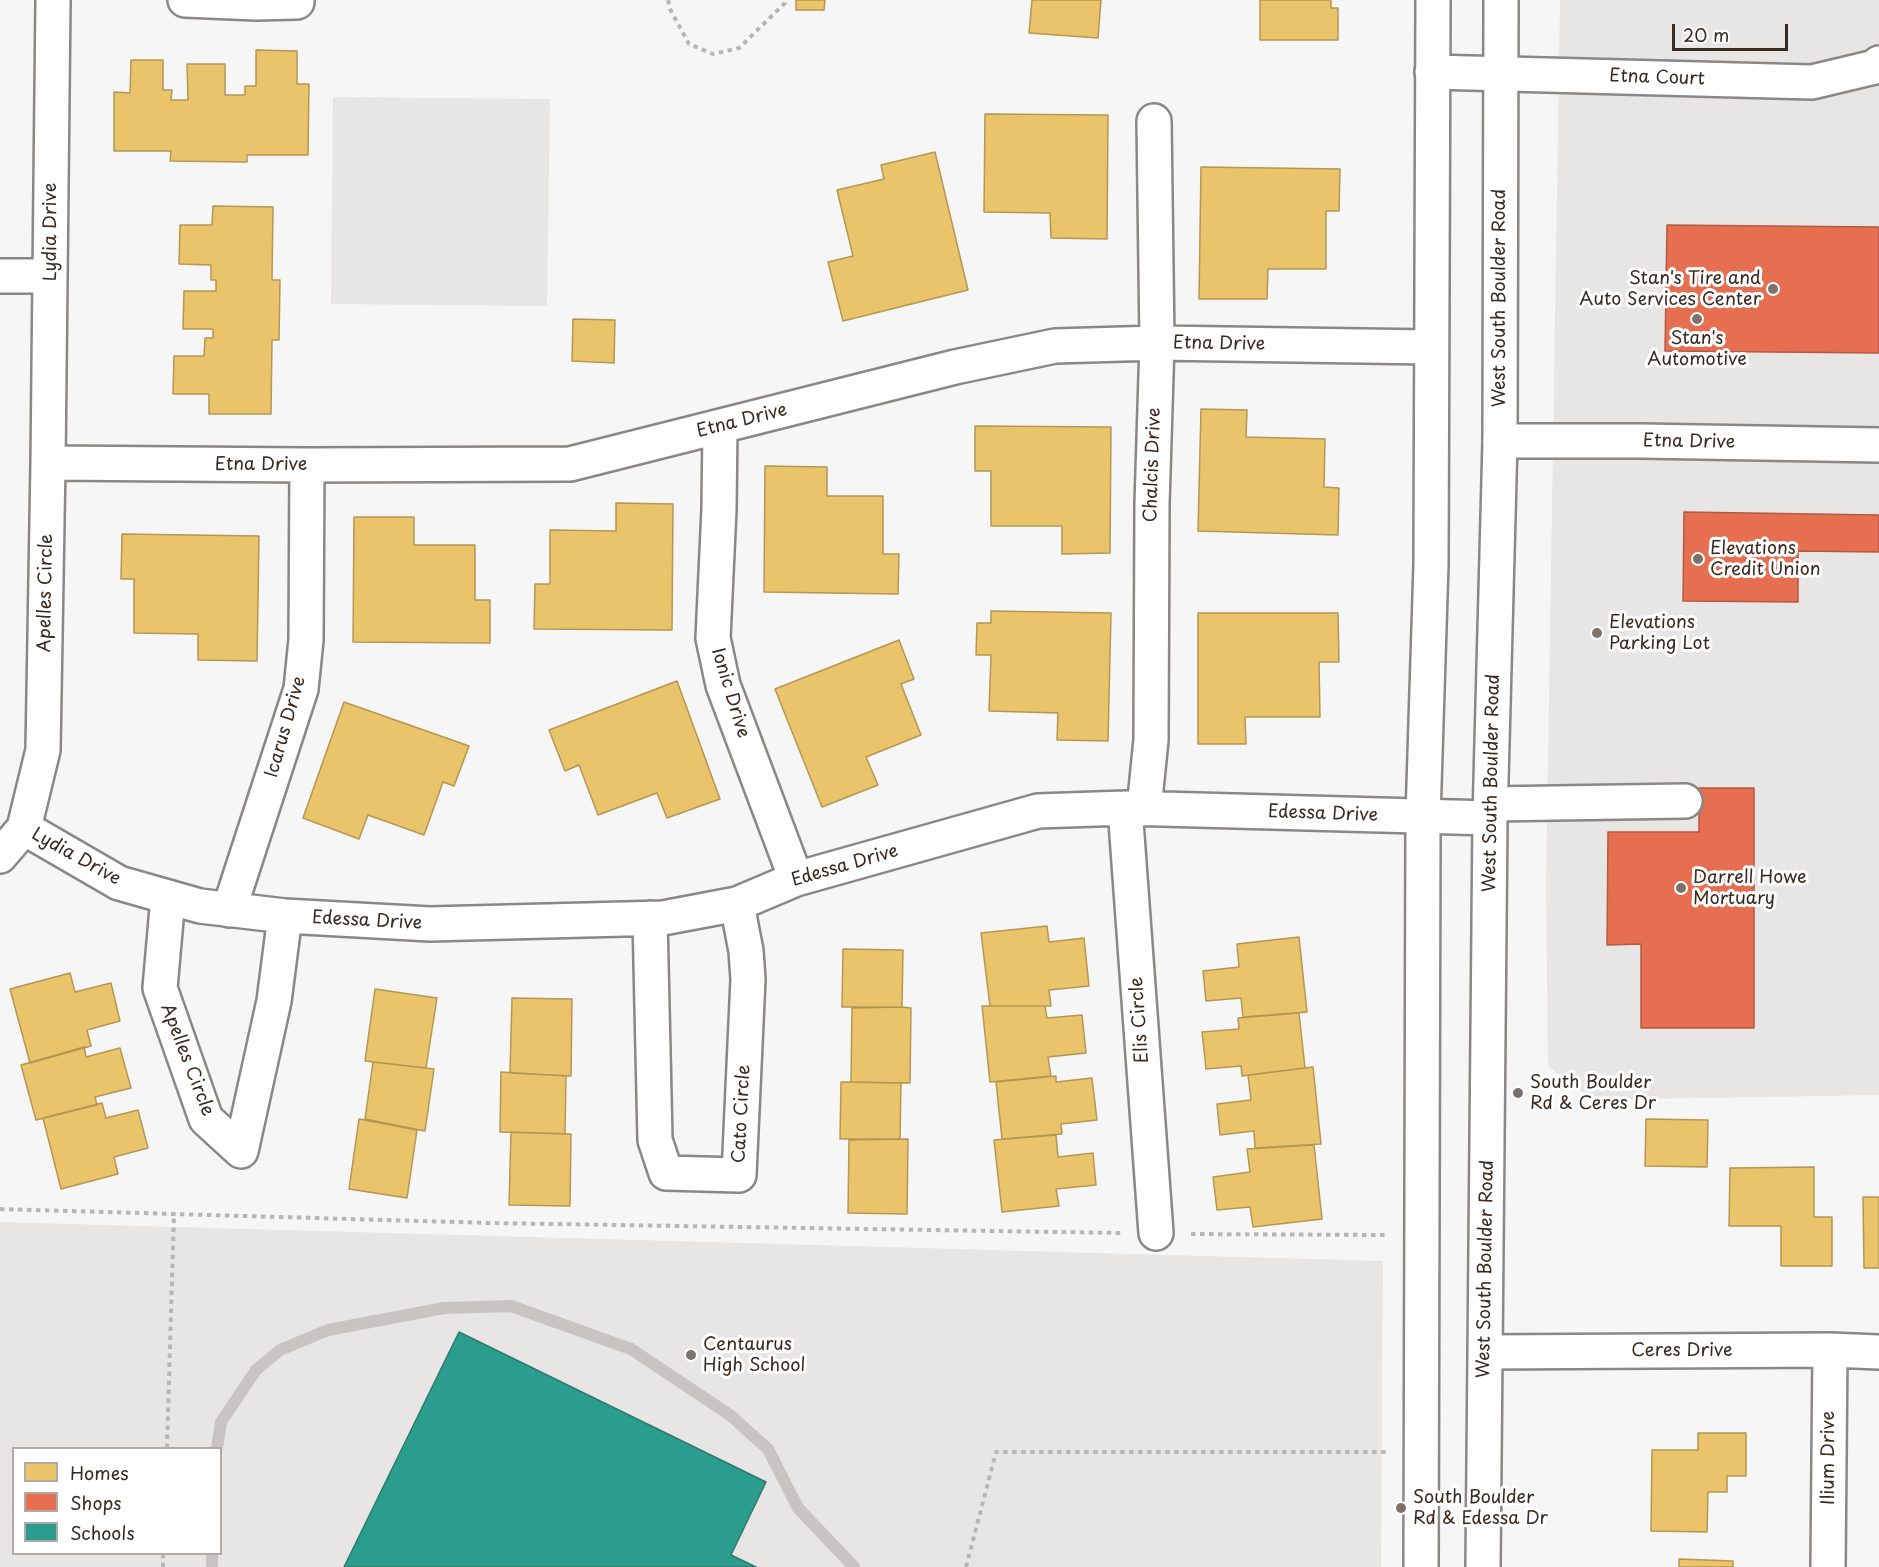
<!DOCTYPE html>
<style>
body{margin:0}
#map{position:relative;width:1879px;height:1567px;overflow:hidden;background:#f7f6f6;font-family:"Playpen Sans",sans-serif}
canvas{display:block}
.legend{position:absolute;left:12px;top:1447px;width:210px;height:108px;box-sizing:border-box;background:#fff;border:2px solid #b1aaa5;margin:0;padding:8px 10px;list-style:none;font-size:18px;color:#3b2a1e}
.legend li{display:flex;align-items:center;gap:12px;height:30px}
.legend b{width:30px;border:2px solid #b1aaa5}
.scale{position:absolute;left:1672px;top:24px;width:116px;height:27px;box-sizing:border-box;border:3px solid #3b2a1e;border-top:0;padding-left:8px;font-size:18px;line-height:21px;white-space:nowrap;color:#3b2a1e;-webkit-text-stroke:4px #fff;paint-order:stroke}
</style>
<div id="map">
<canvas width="1879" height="1567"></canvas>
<ul class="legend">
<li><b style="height:16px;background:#e9c46a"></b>Homes</li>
<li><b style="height:16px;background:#e76f51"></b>Shops</li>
<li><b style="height:16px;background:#2a9d8f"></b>Schools</li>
</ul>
<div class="scale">20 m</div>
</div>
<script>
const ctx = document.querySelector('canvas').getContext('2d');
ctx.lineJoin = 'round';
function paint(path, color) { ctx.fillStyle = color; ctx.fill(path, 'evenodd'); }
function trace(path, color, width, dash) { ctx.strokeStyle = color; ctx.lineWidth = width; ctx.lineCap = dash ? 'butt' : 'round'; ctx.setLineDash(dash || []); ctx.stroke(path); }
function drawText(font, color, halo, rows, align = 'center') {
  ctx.font = font + ' "Playpen Sans",sans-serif'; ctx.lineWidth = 6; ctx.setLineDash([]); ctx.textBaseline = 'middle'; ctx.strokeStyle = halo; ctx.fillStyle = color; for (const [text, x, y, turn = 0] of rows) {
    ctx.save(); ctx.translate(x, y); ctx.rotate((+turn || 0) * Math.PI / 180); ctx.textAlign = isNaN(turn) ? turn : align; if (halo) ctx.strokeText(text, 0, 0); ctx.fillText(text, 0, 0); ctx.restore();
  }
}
paint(new Path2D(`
 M1560 0H1879V1095L1593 1100 1548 1066 1546 887Z
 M0 1222 1383 1261 1381 1567H0ZM14 1448H220V1554H14Z`), '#e8e6e5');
paint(new Path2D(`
 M333 97 550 99 547 306 331 304Z
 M99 1265 150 1320 148 1448H14L13 1553H0V1267Z`), '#e8e6e4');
const homes = new Path2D(`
 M796 0H825L824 10H796Z
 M1032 0H1101L1098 38 1029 33Z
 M1260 0H1331V8H1338V40H1260Z
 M256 50 297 51V84H309L308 155H247V162L170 161 171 151H114V92L130 93 131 60H163V90H172L171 100H188L187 64H225V95H245V86H256Z
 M985 114 1108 115 1107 239 1051 238 1050 213 984 212Z
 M935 152 968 290 843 321 828 262 853 256 837 190 884 179 881 165Z
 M1201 167 1340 169 1339 211H1326V269H1268L1267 299H1199Z
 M213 206 273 207 272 280H280L279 340H272L271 414H209V394H173L174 356H204L205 338H213V329H183L184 291H216V280H211V265L179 264 180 225H212Z
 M573 319 615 320 614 363 572 361Z
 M1201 409 1247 410 1246 437 1325 439 1324 487 1339 488 1338 535 1198 531Z
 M975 426 1111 427 1110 553 1062 554V526H991V471H975Z
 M765 466 827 467V496H883V554H899L898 594 764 592Z
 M616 503 673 504 672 630 534 629 535 584H550V530L616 531Z
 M354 517H414V545H475V600H490V643L353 642Z
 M122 534 259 536 257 661 198 660V634L134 633V579H121Z
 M991 611 1111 613 1108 741 1057 740 1058 713 989 711 991 655H976L977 623H991Z
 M1198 613H1338L1339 662H1319L1320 717H1245L1246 744H1198Z
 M899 640 914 679 901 684 921 735 866 757 878 785 822 807 775 689Z
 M677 681 720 799 667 818 657 793 598 815 579 765 565 771 549 730Z
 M344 702 469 746 454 786 443 782 424 835 368 815 359 839 303 818Z
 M1047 926 1049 942 1084 938 1089 986 1049 990 1051 1006H990L981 933Z
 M1299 937 1307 1012 1243 1017 1241 998 1206 1001 1203 971 1239 967 1237 944Z
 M843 949 903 950 902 1007H842Z
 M70 973 75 992 111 983 120 1021 87 1030 91 1046 30 1063 10 989Z
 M375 989 437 998 426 1068 365 1061Z
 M512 998 572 999 571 1076 510 1073Z
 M982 1006H1045L1047 1018 1082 1015 1086 1053 1048 1057 1051 1076 990 1082Z
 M902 1007 911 1008 910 1083 851 1082 852 1008Z
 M1299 1013 1305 1068 1242 1076 1241 1066 1206 1069 1202 1032 1239 1029 1238 1018Z
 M84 1047 86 1057 120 1048 131 1088 95 1097 97 1105 36 1120 21 1065Z
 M373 1062 434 1069 425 1131 365 1119Z
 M1313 1067 1321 1144 1255 1148 1254 1131 1220 1135 1217 1104 1251 1100 1248 1075Z
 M501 1072 566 1076 565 1134 500 1132Z
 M1056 1076V1082L1092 1078 1097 1120 1061 1124 1062 1134 1002 1139 996 1082Z
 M841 1082 901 1083 900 1139H840Z
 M102 1103 106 1118 138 1110 148 1148 114 1157 118 1174 61 1189 43 1118Z
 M359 1119 417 1130 407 1198 349 1189Z
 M1646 1119 1708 1120 1707 1167 1645 1166Z
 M511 1132 571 1134 570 1206 509 1205Z
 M1056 1135 1058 1157 1093 1153 1096 1185 1056 1189 1059 1206 1002 1212 994 1140Z
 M908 1139 907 1214 848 1213 849 1140Z
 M1314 1145 1322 1219 1253 1227 1250 1207 1217 1210 1213 1177 1250 1172 1247 1149Z
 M1814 1167V1217H1832V1266H1781V1226H1729L1730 1168Z
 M1863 1197H1879V1268H1864Z
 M1698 1433H1746V1476H1727V1492H1708L1707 1532 1651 1531 1652 1450H1698Z
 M1679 1559 1733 1561V1567H1679Z`);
paint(homes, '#e9c46a');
trace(homes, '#b59653', 1.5);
const shops = new Path2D(`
 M1667 225 1879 227V353L1665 351Z
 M1684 512 1879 515V552L1798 551V602L1683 601Z
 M1699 788H1754V1028H1641V944L1607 945 1608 832H1699Z`);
paint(shops, '#e76f51');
trace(shops, '#b35a42', 1.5);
const schools = new Path2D(`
 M459 1332 766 1482 731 1555 756 1567H344Z`);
paint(schools, '#2a9d8f');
trace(schools, '#2f7a6d', 1.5);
trace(new Path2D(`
 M217 1448 221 1422 256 1370 280 1350 328 1330 444 1308 511 1306 631 1349 730 1415 768 1449 798 1508 854 1567
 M212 1567V1554`), '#c8c4c1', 12);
const minor = new Path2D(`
 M185 0 256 3 297 2
 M1432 72 1812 82 1875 67 1879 63
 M0 276H50
 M720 427 719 509 713 638 723 685 796 879
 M1500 441H1640L1879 445
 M48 463 307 465 570 464 955 367 1055 346 1157 343 1431 347
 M1491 804 1685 801
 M1125 808 1156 1233
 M1144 809 1151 740 1152 504 1157 343 1154 121
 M24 828 119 883 200 906 285 916 430 924 663 918 737 904 796 879 1038 811 1125 808 1490 818
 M0 856 24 828 43 750 48 463 53 0
 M168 897 160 988 206 1119 241 1151 274 1001 285 916
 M229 910 301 689 306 640 307 465
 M650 918 655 1140 666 1173 739 1175 748 979 746 951 737 904
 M1486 1352 1830 1350 1879 1352
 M1828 1567 1830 1350`);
const major = new Path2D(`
 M1421 1567 1423 817 1431 564 1433 0
 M1483 1567 1490 818 1500 441 1501 0`);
trace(minor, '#8b8784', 38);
trace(major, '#8b8784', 38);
trace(new Path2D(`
 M668 0 670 9 689 44 713 54 739 48 785 3V0
 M0 1209 490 1223 1121 1233
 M1191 1234 1385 1235
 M167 1448 174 1213
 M163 1567V1554
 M966 1567 996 1452H1386`), '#b8b6b5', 4, [4.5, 4.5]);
trace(minor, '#fefefe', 33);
trace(major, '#fefefe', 33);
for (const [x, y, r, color] of [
 [1773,289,6,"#7d716a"],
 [1697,319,6,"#7d716a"],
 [1698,559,6,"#7d716a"],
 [1597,633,6,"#7d716a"],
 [1681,888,6,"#7d716a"],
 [1518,1093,6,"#7d716a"],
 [691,1355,6,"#7d716a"],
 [1401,1508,6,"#7d716a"]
]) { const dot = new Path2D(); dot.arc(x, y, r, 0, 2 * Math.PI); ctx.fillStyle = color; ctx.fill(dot); trace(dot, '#fff', 2); }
drawText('18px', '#3b2a1e', '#fff', [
 ["Etna Court",1657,78,2],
 ["Lydia Drive",51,232,-90],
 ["West South Boulder Road",1500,298,-90],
 ["Etna Drive",1219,344,1],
 ["Etna Drive",742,421,-14],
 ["Etna Drive",1689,442,1],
 ["Etna Drive",261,465],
 ["Chalcis Drive",1153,465,-88],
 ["Apelles Circle",46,593,-89],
 ["Ionic Drive",730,693,73],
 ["Icarus Drive",286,727,-74],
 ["West South Boulder Road",1492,783,-89],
 ["Edessa Drive",1323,814,2],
 ["Lydia Drive",76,857,29],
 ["Edessa Drive",845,866,-16],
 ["Edessa Drive",367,921,3],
 ["Elis Circle",1140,1020,-94],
 ["Apelles Circle",187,1060,69],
 ["Cato Circle",742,1114,-87],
 ["West South Boulder Road",1486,1269,-89],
 ["Ceres Drive",1682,1351],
 ["Ilium Drive",1829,1458,-90]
]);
drawText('18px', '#3b2a1e', '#fff', [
 ["Stan's Tire and",1761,279,"right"],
 ["Auto Services Center",1761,300,"right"],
 ["Stan's",1697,339,"center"],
 ["Automotive",1697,360,"center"],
 ["Elevations",1710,549],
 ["Credit Union",1710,570],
 ["Elevations",1609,623],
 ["Parking Lot",1609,644],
 ["Darrell Howe",1693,878],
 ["Mortuary",1693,899],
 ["South Boulder",1530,1083],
 ["Rd & Ceres Dr",1530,1104],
 ["Centaurus",703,1345],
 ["High School",703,1366],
 ["South Boulder",1413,1498],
 ["Rd & Edessa Dr",1413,1519]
], 'left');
</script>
